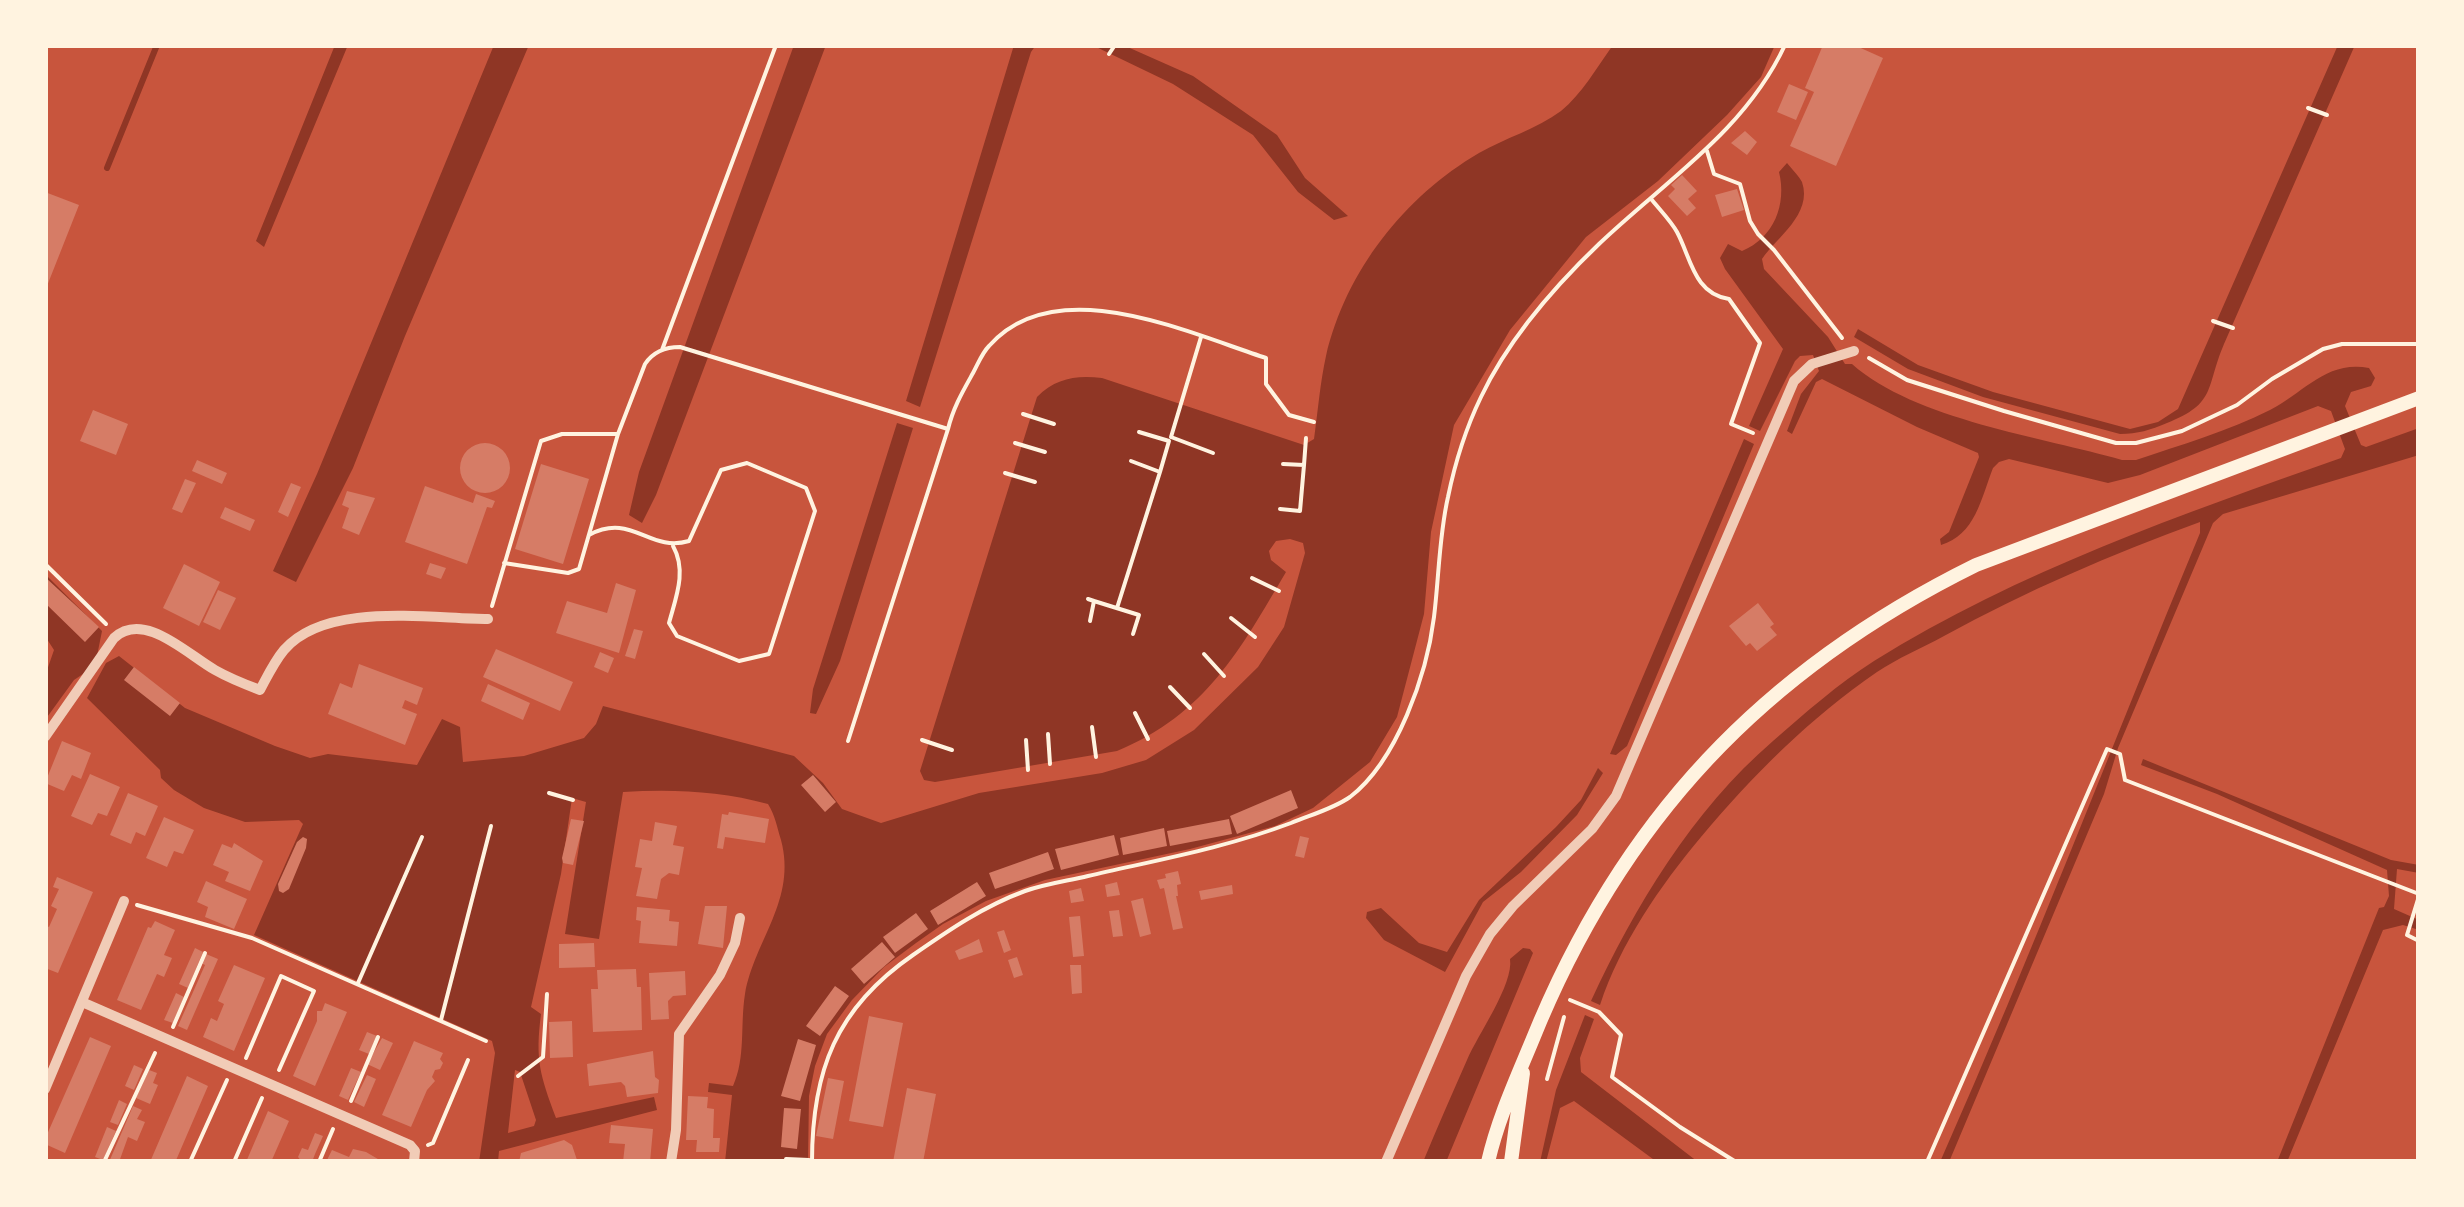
<!DOCTYPE html>
<style>
body{margin:0}
#map{position:relative;width:2464px;height:1207px;overflow:hidden;background:#c8553d;font-family:"Golos Text",sans-serif}
canvas{display:block}
.frame{position:absolute;inset:0;border:48px solid #fff3e0;pointer-events:none}
</style>
<div id="map">
<canvas width="2464" height="1207"></canvas>
<div class="frame"></div>
</div>
<script>
const ctx = document.querySelector('canvas').getContext('2d');
ctx.lineJoin = 'round';
function paint(path, color) { ctx.fillStyle = color; ctx.fill(path, 'evenodd'); }
function trace(path, color, width, dash) { ctx.strokeStyle = color; ctx.lineWidth = width; ctx.lineCap = dash ? 'butt' : 'round'; ctx.setLineDash(dash || []); ctx.stroke(path); }
paint(new Path2D(`
 M335 45H348L264 247 256 241Z
 M494 45H529L405 336 353 468 296 582 273 571 317 474Z
 M794 45H826L656 495 642 523 629 515 639 472Z
 M1014 45H1036L1031 52 920 407 906 401Z
 M1092 45H1123L1193 76 1277 135 1305 178 1348 216 1334 220 1298 192 1253 135 1173 84Z
 M1613 45H1775L1761 77 1727 115 1658 181 1586 237 1510 330 1454 425 1431 532 1424 614 1397 717 1370 762 1313 808 1275 826 1190 849 1045 880 986 901 943 924 916 943 884 967 852 1000 827 1034 815 1066 809 1096 808 1162H725L732 1095 708 1092 709 1083 733 1086C746 1057 740 1025 745 994 755 939 797 900 781 840 777 827 775 815 768 804 720 791 673 789 623 792L599 939 565 934 586 802 572 798 561 874 531 1007 541 1014C535 1060 540 1075 556 1118L654 1097 657 1110 499 1151 498 1162H479L495 1053 492 1041 254 935 303 824 299 820 245 822 204 808 174 790 161 778 160 770 87 698 106 663 119 656 185 708 275 746 310 758 328 754 417 765 442 719 460 727 463 762 524 756 584 738 596 724 603 706 794 756 823 783 842 809 881 823 979 793 1102 773 1146 760 1194 730 1258 667 1284 627 1305 553 1303 543 1290 539 1276 541 1269 551 1271 560 1286 572C1240 650 1206 714 1117 751L935 782 924 780 920 771 1037 397C1056 378 1076 375 1102 378L1304 445 1314 439C1318 411 1320 383 1326 356 1346 271 1404 197 1479 153 1505 138 1537 129 1561 111 1582 94 1597 67 1613 45ZM515 1070 520 1072 536 1120 534 1126 508 1133Z
 M2338 45H2355L2224 344C2205 389 2217 403 2167 423 2150 430 2138 434 2120 434L1983 397 1908 369 1854 337 1858 329 1918 365 1993 392 2130 429 2158 422 2178 409Z
 M1787 163C1791 168 1799 176 1802 182 1813 214 1776 238 1762 259L1764 269 1828 337 1845 364H1852C1915 420 2043 437 2122 460H2136C2180 445 2229 431 2270 410 2304 393 2326 360 2369 368L2375 378 2371 386 2351 392 2345 406 2361 445 2366 447 2419 428V455L2223 514 2213 523 2118 748 2104 794 1949 1162H1940C2032 955 2113 742 2200 533V522C2112 554 2026 591 1944 636 1922 648 1898 658 1877 672 1810 718 1753 775 1701 837 1660 886 1620 944 1600 1005L1591 1001C1635 906 1692 811 1773 741 1804 714 1839 683 1874 661 2018 571 2183 514 2341 458L2345 449 2331 411 2318 406 2140 475 2108 483 2009 459 1999 462 1993 468C1981 499 1975 535 1941 545L1940 539 1949 532 1979 457 1978 453 1917 427 1822 379 1816 382 1792 434 1787 431 1801 394 1819 371 1813 355 1800 356 1795 361 1760 431 1749 426 1783 349 1725 269 1720 258 1728 244 1742 251C1774 238 1787 204 1779 172Z
 M897 423 913 428 840 661 816 714 810 713 813 689Z
 M1744 439 1754 444 1627 746 1616 755 1610 754Z
 M45 574 102 631 97 656 86 672 74 680 45 720V676L54 650 45 636Z
 M2143 759 2391 860 2419 865V873L2397 869 2394 909 2419 920V930L2403 925 2383 930 2287 1162H2277L2379 908 2384 907 2389 896 2387 870 2217 794 2141 765Z
 M1598 768 1603 773 1577 815 1521 872 1483 902 1445 972 1384 940 1366 918 1367 912 1381 908 1419 943 1447 952 1479 900 1556 827 1581 800Z
 M1523 948 1530 949 1533 953 1446 1162H1423C1437 1128 1452 1094 1467 1060 1477 1036 1514 984 1510 959Z
 M1585 1015 1594 1019 1580 1058 1581 1072 1698 1162H1657L1574 1101 1560 1108 1546 1162H1540L1556 1090Z`), '#8f3625');
trace(new Path2D(`
 M107 168 157 45`), '#8f3625', 6);
paint(new Path2D(`
 M1823 45H1854L1883 58 1836 166 1790 146 1814 92 1805 88Z
 M1789 84 1808 92 1796 120 1777 112Z
 M1745 131 1757 142 1747 155 1731 143Z
 M1682 175 1697 191 1688 199 1696 208 1687 216 1668 196 1675 189 1671 185Z
 M1737 189 1744 210 1722 217 1715 195Z
 M45 192 79 205 45 291Z
 M93 410 128 424 116 455 80 441Z
 M460 468a25 25 0 1 1 50 0a25 25 0 1 1-50 0Z
 M197 460 227 473 222 484 192 471Z
 M541 464 589 479 563 564 515 549Z
 M185 479 196 483 182 513 172 509Z
 M291 483 301 487 288 517 278 512Z
 M425 486 473 503 476 494 495 501 492 508 487 507 467 564 405 542Z
 M347 491 375 498 359 535 342 528 349 508 342 505Z
 M225 507 255 520 250 531 220 518Z
 M430 563 446 568 441 579 426 574Z
 M184 564 220 582 199 626 163 608Z
 M45 577 99 627 85 642 45 603Z
 M616 583 636 590 619 653 556 633 567 601 607 613Z
 M218 590 236 598 220 630 203 622Z
 M1758 603 1774 624 1770 627 1777 635 1757 651 1750 643 1746 646 1729 626Z
 M634 629 643 631 635 659 625 656Z
 M496 649 573 682 560 711 483 677Z
 M600 652 614 658 608 673 594 667Z
 M359 664 423 688 417 705 405 700 402 708 417 714 405 745 328 714 340 683 352 688Z
 M134 667 180 703 170 716 124 680Z
 M488 684 530 703 523 720 481 701Z
 M62 741 91 753 81 779 72 775 64 791 45 783Z
 M90 774 120 787 107 816 98 813 92 825 71 816Z
 M813 775 836 802 825 812 801 785Z
 M1291 790 1298 808 1237 834 1230 816Z
 M128 793 158 806 145 836 136 832 131 844 110 835Z
 M729 812 769 819 765 843 725 837 723 849 717 848 722 814 728 815Z
 M164 817 194 830 183 854 174 851 167 867 146 858Z
 M571 819 584 821 573 865 563 863 562 858Z
 M1229 819 1232 834 1170 846 1167 831Z
 M655 822 677 826 673 845 684 847 679 875 669 873 661 879 657 899 636 896 642 868 635 867 640 839 652 841Z
 M1164 828 1167 846 1123 855 1120 838Z
 M1114 835 1119 855 1061 870 1055 849Z
 M1300 836 1309 838 1304 858 1295 856Z
 M303 837 307 839 306 848 289 889 283 893 279 891 278 884 297 842Z
 M234 843 263 861 250 891 225 881 229 872 213 865 222 844 232 848Z
 M1048 852 1054 869 995 889 989 873Z
 M1178 871 1181 884 1177 885 1178 896H1176L1183 928 1173 930 1164 888 1160 889 1157 880 1166 878 1165 874Z
 M57 877 93 892 58 973 45 968V925L49 927 57 909 51 906 59 889 53 887Z
 M206 881 247 899 234 929 205 917 208 907 197 902Z
 M977 882 986 896 938 925 930 911Z
 M1117 882 1120 895 1107 897 1105 885Z
 M1232 885 1233 894 1201 900 1199 891Z
 M1081 888 1084 901 1071 903 1069 891Z
 M1143 898 1151 934 1140 937 1131 901Z
 M705 906H727L723 948 698 944Z
 M637 907 670 910 669 921 679 922 677 946 639 943 641 921 636 920Z
 M1119 910 1123 936 1113 937 1109 911Z
 M916 913 928 929 895 953 883 937Z
 M1080 916 1084 956 1073 957 1069 917Z
 M155 921 175 930 164 955 172 958 164 977 157 974 141 1010 117 1000 148 927 151 928Z
 M1004 930 1011 950 1004 953 997 932Z
 M979 939 983 952 959 960 955 951Z
 M882 942 895 957 864 984 851 969Z
 M594 943 595 967 559 968V944Z
 M195 948 203 952 188 988 179 984Z
 M206 954 218 959 187 1030 178 1026 205 965 201 963Z
 M1017 957 1023 975 1014 978 1008 960Z
 M234 965 265 978 234 1051 203 1037 211 1018 217 1021 224 1004 218 1001Z
 M1070 965H1081L1082 993 1072 994Z
 M636 969 637 987H641L642 1030 593 1032 591 989H598L597 970Z
 M685 971 686 995 673 996 668 1001 669 1019 651 1020 649 973Z
 M835 986 849 996 820 1036 806 1026Z
 M176 993 184 997 173 1023 164 1020Z
 M325 1003 347 1012 315 1086 293 1076 317 1021V1011H322Z
 M869 1016 903 1023 883 1127 849 1121Z
 M572 1021 573 1057 550 1058 549 1022Z
 M367 1032 377 1036 369 1054 359 1050Z
 M90 1037 111 1046 65 1153 45 1144V1139Z
 M382 1038 393 1043 380 1070 367 1064Z
 M798 1039 816 1045 800 1101 781 1096Z
 M414 1041 443 1053 440 1059 443 1063 440 1069 435 1070 432 1077 435 1081 427 1090 411 1127 382 1115Z
 M653 1051 655 1077 659 1080 658 1093 627 1097 625 1086 621 1082 589 1086 587 1064Z
 M134 1065 143 1069 134 1090 125 1086Z
 M351 1068 361 1072 348 1100 339 1096Z
 M149 1070 157 1073 153 1083 158 1085 150 1104 136 1098Z
 M367 1075 376 1079 364 1107 354 1102Z
 M187 1076 208 1086 177 1158 175 1162H150Z
 M828 1078 844 1081 833 1139 816 1136Z
 M907 1088 936 1094 923 1162H893Z
 M688 1096 708 1097 707 1108 714 1109 713 1138H720L719 1152H696L697 1140H686Z
 M119 1100 127 1104 118 1125 110 1122Z
 M133 1106 142 1110 137 1119 145 1122 137 1141 128 1137 119 1162H109Z
 M784 1108 801 1109 797 1149 781 1147Z
 M268 1111 289 1121 271 1162H246Z
 M611 1125 653 1129 650 1162H623L625 1144 609 1143Z
 M107 1127 116 1131 103 1160 95 1157Z
 M315 1133 323 1136 315 1154 312 1162H302L298 1157 302 1148 308 1150Z
 M564 1140 572 1145 577 1160 519 1162 521 1153Z
 M353 1149 366 1152 383 1162H326L332 1150 349 1157Z`), '#d67c66');
trace(new Path2D(`
 M1109 54 1115 45
 M2308 108 2327 115
 M1707 151 1714 174 1740 184 1750 221 1758 234 1774 250 1842 338
 M1652 200C1660 210 1671 221 1677 232 1691 258 1694 294 1729 299L1760 343 1731 424 1753 433
 M2213 321 2233 328
 M662 350 776 45
 M1869 358 1907 380 2004 411 2116 443H2136L2182 431 2237 405 2272 379 2323 349 2342 344H2419
 M1023 414 1054 424
 M948 429C953 408 963 391 973 373 978 364 982 353 989 346 1056 270 1188 333 1266 358V384L1289 415 1314 422
 M1139 432 1169 441 1160 472
 M1171 437 1201 337
 M1171 437 1213 453
 M1015 443 1045 452
 M1304 465 1306 438
 M1005 473 1035 482
 M1280 509 1300 511 1304 465 1283 464
 M589 535C632 512 649 553 689 541L721 470 747 463 806 488 815 511 769 654 739 661 677 636 669 623C676 597 687 571 673 546
 M504 563 568 573 579 569 618 434 645 364C653 352 666 347 680 347L948 429 848 741
 M45 564 106 624
 M1252 578 1279 591
 M1088 599 1094 601 1090 621
 M1094 601 1139 615 1133 634
 M492 606 541 441 562 434H618
 M1117 608 1160 472 1131 461
 M1231 618 1255 637
 M1204 654 1224 676
 M1170 687 1190 708
 M1135 713 1148 739
 M1092 727 1096 757
 M1048 734 1050 764
 M922 740 952 750
 M1026 740 1028 770
 M549 793 573 800
 M2418 875 2419 873
 M2419 896 2407 935 2419 941
 M137 905 252 938 486 1041
 M358 983 422 837
 M1570 1000 1599 1012 1621 1035 1612 1077 1680 1127 1736 1162
 M441 1020 491 826
 M173 1027 205 953
 M246 1058 281 976 314 991 279 1070
 M518 1076 543 1057 547 994
 M1547 1079 1564 1017
 M351 1101 378 1037
 M428 1145 433 1143 468 1060
 M786 1159 809 1160
 M104 1162 155 1053
 M190 1162 227 1080
 M234 1162 262 1098
 M319 1162 333 1129
 M812 1162C812 1071 836 1008 913 955 949 930 984 906 1025 891 1045 884 1067 881 1088 876 1157 860 1225 848 1291 823 1310 815 1333 809 1350 797 1397 761 1427 674 1434 617 1439 577 1439 536 1448 497 1455 463 1466 428 1481 397 1508 340 1553 288 1599 244 1665 181 1745 131 1785 45
 M1927 1162 2107 749 2120 754 2125 780 2419 894`), '#fff3e0', 4);
trace(new Path2D(`
 M45 737 114 638C144 610 188 655 215 670 229 678 244 684 260 690 267 677 274 662 284 650 326 601 430 619 488 619
 M82 1002 410 1145 415 1151 414 1162
 M45 1089 124 901
 M671 1162 676 1130 679 1034 720 975 735 943 740 918
 M1386 1162 1466 976 1490 934 1513 906 1592 829 1616 796 1794 381 1812 364 1854 351`), '#f1ccb7', 10);
trace(new Path2D(`
 M1488 1162C1498 1119 1515 1082 1532 1041 1621 820 1763 670 1976 565L2419 398
 M1511 1162 1523 1073`), '#fff3e0', 14);
</script>
